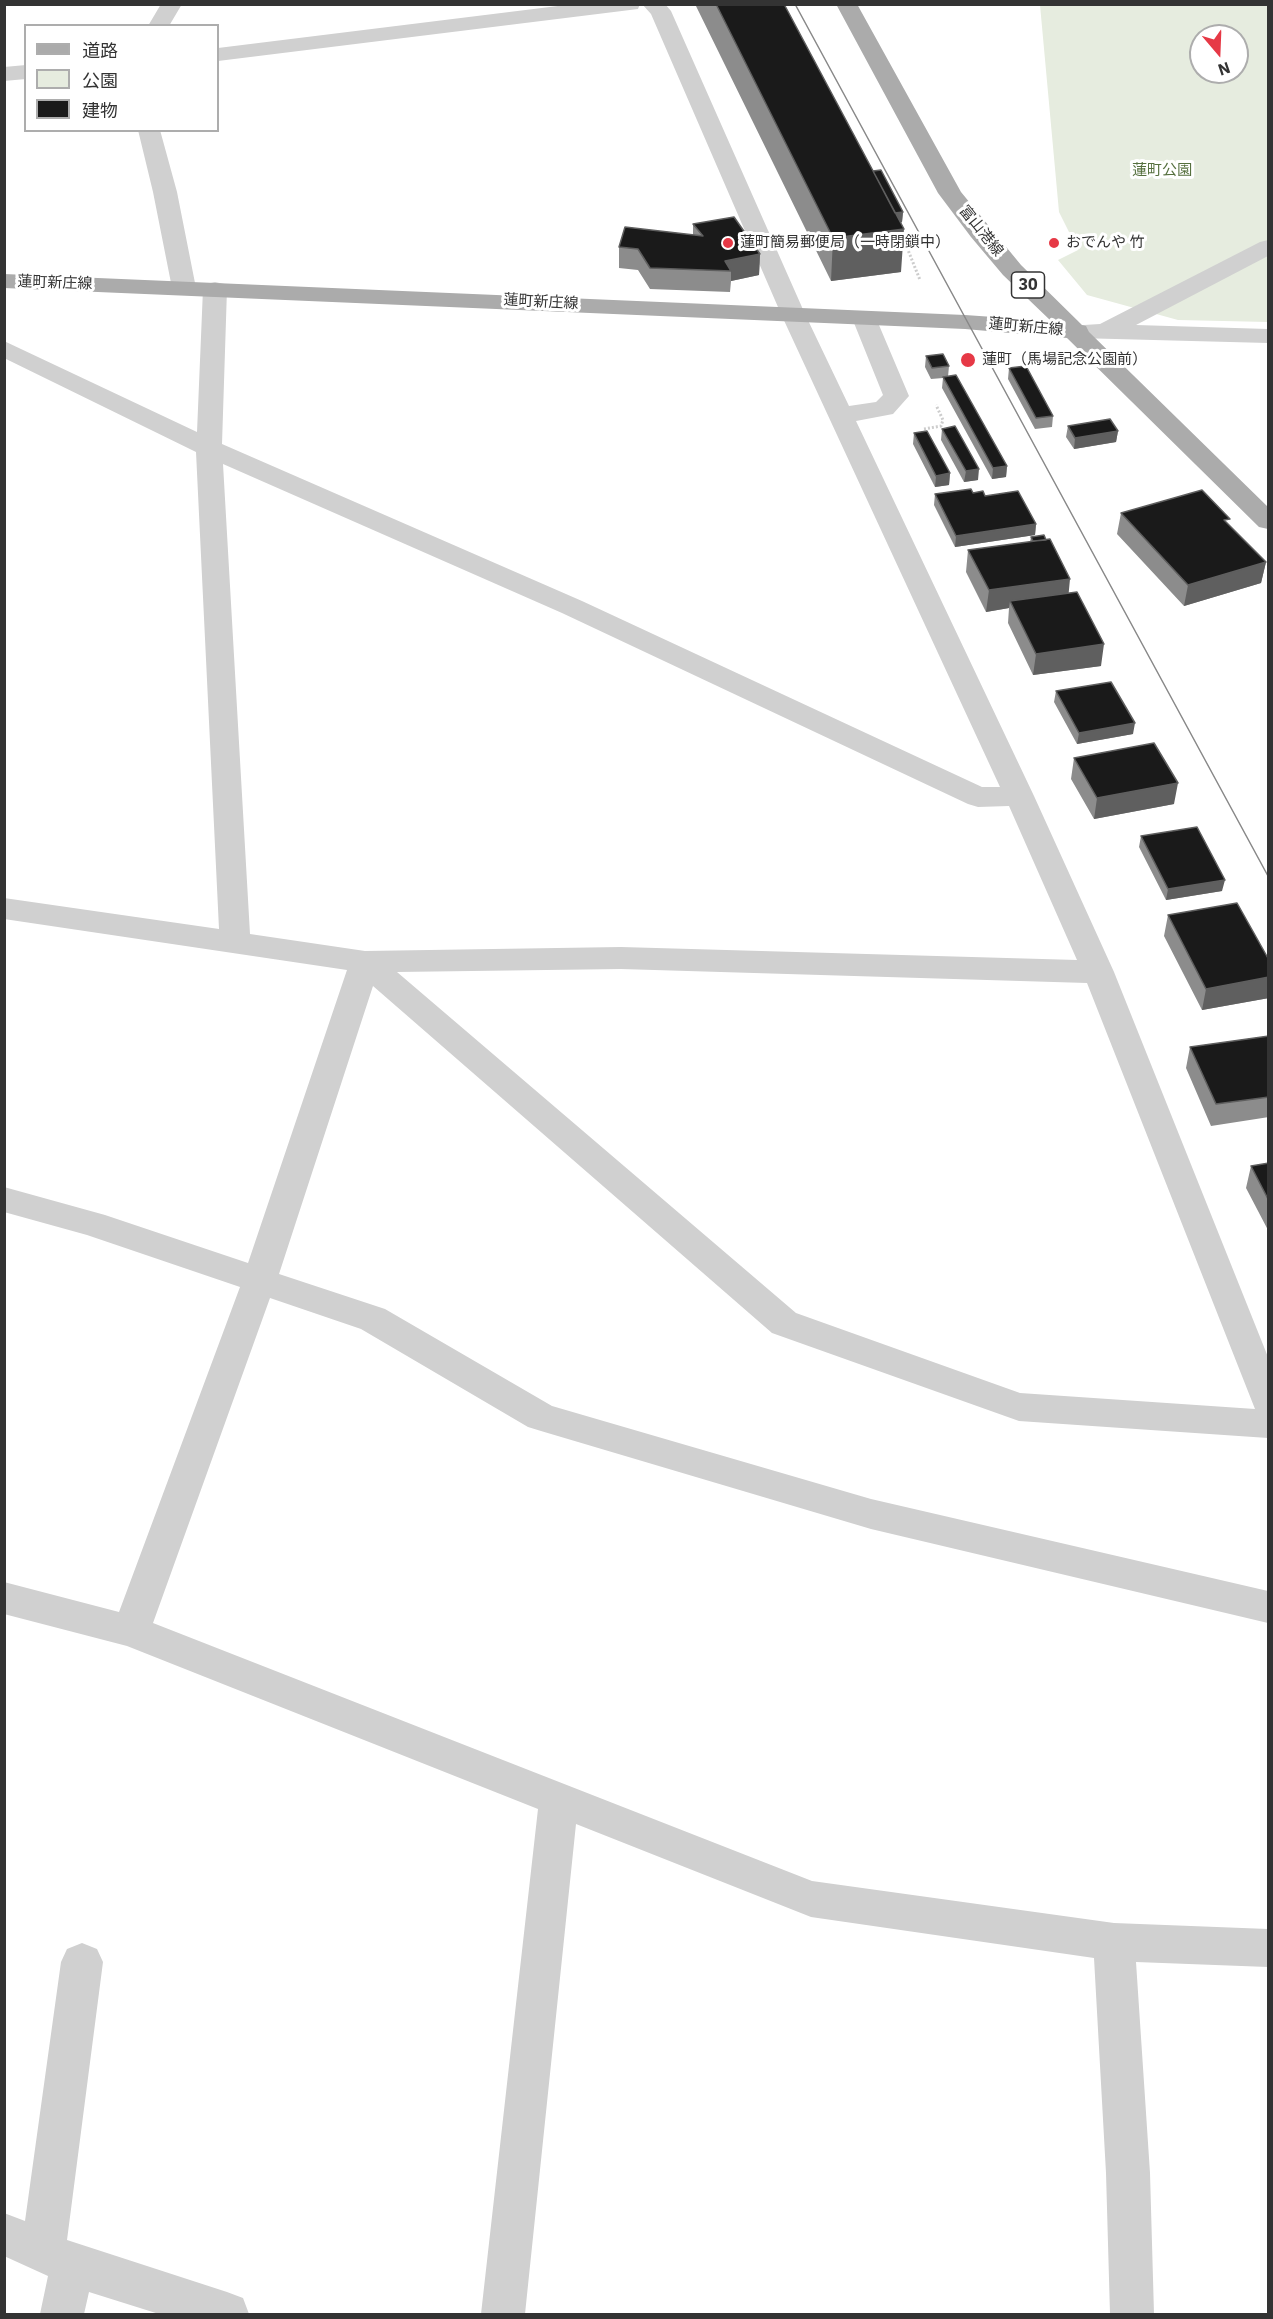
<!DOCTYPE html>
<meta charset="utf-8">
<style>
body{margin:0}
#map{position:relative;width:1273px;height:2319px;overflow:hidden;background:#fff;font-family:"IBM Plex Sans","Noto Sans JP",sans-serif}
canvas{display:block}
.frame{position:absolute;inset:0;border:6px solid #333;pointer-events:none}
.legend{position:absolute;left:24px;top:24px;width:195px;height:108px;box-sizing:border-box;background:#fff;border:2px solid #adadad;margin:0;padding:8px 10px;list-style:none;font-size:18px;color:#333}
.legend li{display:flex;align-items:center;gap:12px;height:30px}
.legend b{width:30px;border:2px solid #adadad}
.north{position:absolute;left:1189px;top:24px;width:60px;height:60px;box-sizing:border-box;background:#fff;border:2px solid #adadad;border-radius:50%;rotate:161deg;font-size:16px;font-weight:700;line-height:24px;text-align:center;color:#333}
.north::after{content:'';display:block;margin:auto;width:21px;height:27px;background:#e63946;clip-path:polygon(50% 0,100% 100%,50% 72%,0 100%)}
</style>
<div id="map">
<canvas width="1273" height="2319"></canvas>
<div class="frame"></div>
<ul class="legend">
<li><b style="height:8px;background:#ababab"></b>道路</li>
<li><b style="height:16px;background:#e6ecdf"></b>公園</li>
<li><b style="height:16px;background:#1a1a1a"></b>建物</li>
</ul>
<div class="north">N</div>
</div>
<script>
const ctx = document.querySelector('canvas').getContext('2d');
ctx.lineJoin = 'round';
function paint(path, color) { ctx.fillStyle = color; ctx.fill(path, 'evenodd'); }
function trace(path, color, width, dash) { ctx.strokeStyle = color; ctx.lineWidth = width; ctx.lineCap = dash ? 'butt' : 'round'; ctx.setLineDash(dash || []); ctx.stroke(path); }
function drawText(font, color, halo, rows, align = 'center') {
  ctx.font = font + ' "IBM Plex Sans","Noto Sans JP",sans-serif'; ctx.lineWidth = 6; ctx.setLineDash([]); ctx.textBaseline = 'middle'; ctx.strokeStyle = halo; ctx.fillStyle = color; for (const [text, x, y, turn = 0] of rows) {
    ctx.save(); ctx.translate(x, y); ctx.rotate((+turn || 0) * Math.PI / 180); ctx.textAlign = isNaN(turn) ? turn : align; if (halo) ctx.strokeText(text, 0, 0); ctx.fillText(text, 0, 0); ctx.restore();
  }
}
paint(new Path2D(`
 M1040 5H1268V322L1178 320 1087 295 1058 260 1078 250 1059 212ZM1201 36H1237V72H1201Z`), '#e6ecdf');
trace(new Path2D(`
 M904 240 920 280
 M924 429 941 426 943 420 936 405`), '#cdcdcd', 3, [2, 2]);
paint(new Path2D(`
 M161 4H182L169 26H148Z
 M574 4H640L638 9 630 10 218 61V48Z
 M642 4H665L671 11 805 314 849 406 876 402 883 395 852 318 855 313 864 311 873 313 876 318 909 396 893 414 856 421 1034 796 1114 972 1268 1357V1438L1019 1421 772 1333 373 986 279 1274 385 1309 552 1406 871 1499 1268 1591V1623L871 1529 541 1431 528 1427 361 1329 270 1298 153 1623 812 1881 1114 1923 1268 1929V1967L1136 1962 1150 2173 1154 2314H1110L1106 2173 1094 1958 811 1917 576 1824 525 2314H481L538 1809 127 1646 4 1614V1582L119 1612 240 1287 87 1235 4 1212V1187L105 1215 248 1263 347 970 4 919V898L219 929 196 452 4 358V341L197 432 203 289 206 284 215 282 224 284 227 289 222 444 582 601 982 787H1000L781 314 651 14ZM223 464 562 613 968 804 978 807 1009 806 1077 960 621 947 365 951 250 934ZM621 969 1087 983 1255 1409 1020 1393 796 1313 397 972Z
 M26 65V79L4 81V67Z
 M138 130H160L177 192 196 288 193 293 184 295 175 293 172 288 153 192Z
 M1268 240V256L1136 325 1268 329V343L1077 338 1068 336 1065 331 1068 326 1100 324 1260 242Z
 M82 1943 97 1949 103 1962 67 2240 227 2292 243 2298 249 2314H159L89 2292 84 2314H40L48 2276 4 2256V2213L25 2221 61 1962 67 1949Z`), '#d0d0d0');
paint(new Path2D(`
 M836 4H857L961 192 1021 265 1082 325 1086 326 1089 332 1268 507V529L1259 527 1067 338 965 329 4 288V274L965 315 1051 321 1003 275 971 237 938 193Z`), '#ababab');
trace(new Path2D(`
 M795 4 1268 876`), '#888', 1.5);
paint(new Path2D(`
 M695 4H784L873 171 903 212 902 222 901 223V272L831 281Z
 M693 224 760 254 759 275 731 281 730 292 650 289 638 270 619 268V247L693 235Z
 M926 356 949 366 948 377 1007 466 1006 477 992 479 942 388 943 378 931 379 925 367Z
 M1009 368 1053 416 1052 427 1035 429 1008 379Z
 M1068 426 1118 431 1116 442 1074 449 1066 437Z
 M942 429 978 480 964 482 941 440Z
 M914 433 950 473 949 485 935 487 913 444Z
 M973 493 985 496 1036 524 1035 535 955 547 934 505 935 494Z
 M1121 513 1229 525 1266 562 1261 583 1184 606 1117 534Z
 M1031 537 1068 593 1101 666 1033 675 1008 623 1009 608 986 612 966 572 968 550 1030 542Z
 M1056 691 1133 734 1077 744 1054 702Z
 M1074 758 1174 804 1094 819 1071 779Z
 M1141 836 1222 891 1166 900 1139 847Z
 M1168 915 1269 960V998L1202 1010 1164 936Z
 M1269 1036V1117L1211 1126 1186 1068 1190 1047Z
 M1269 1163V1232L1246 1188 1251 1166Z`), '#8c8c8c');
paint(new Path2D(`
 M903 212 902 222 888 224 889 214Z
 M904 229 901 272 831 281 833 238Z
 M760 254 759 275 731 281V271L725 261Z
 M1118 431 1116 442 1074 449 1075 438Z
 M1007 466 1006 477 992 479 993 468Z
 M979 469 978 480 964 482 966 471Z
 M950 473 949 485 935 487 936 476Z
 M1036 524 1035 535 955 547 956 536Z
 M1266 562 1261 583 1184 606 1188 585Z
 M1070 579 1068 600 1010 601 1009 608 986 612 989 590Z
 M1104 644 1101 666 1033 675 1036 654Z
 M1135 723 1133 734 1077 744 1079 733Z
 M1178 783 1174 804 1094 819 1097 798Z
 M1225 880 1222 891 1166 900 1168 889Z
 M1269 977V998L1202 1010 1206 989Z`), '#5f5f5f');
const building = new Path2D(`
 M716 4H784L904 229 833 238Z
 M881 170 903 212 895 213 873 171Z
 M734 217 760 254 725 261 731 271 650 268 638 249 619 247 625 227 703 236 693 224Z
 M943 354 949 366 932 368 926 356Z
 M1026 366 1053 416 1036 418 1009 368Z
 M956 375 1007 466 993 468 943 377Z
 M1110 419 1118 431 1075 438 1068 426Z
 M955 426 979 469 966 471 942 429Z
 M927 431 950 473 936 476 914 433Z
 M971 489 973 493 983 491 985 496 1018 491 1036 524 956 536 935 494Z
 M1202 490 1230 519 1224 520 1266 562 1188 585 1121 513Z
 M1044 535 1046 540 1033 541 1031 537Z
 M1050 539 1070 579 989 590 968 550Z
 M1077 592 1104 644 1036 654 1010 601Z
 M1111 682 1135 723 1079 733 1056 691Z
 M1154 743 1178 783 1097 798 1074 758Z
 M1197 827 1225 880 1168 889 1141 836Z
 M1237 903 1269 960V977L1206 989 1168 915Z
 M1269 1036V1097L1216 1104 1190 1047Z
 M1269 1163V1201L1251 1166Z`);
paint(building, '#1a1a1a');
trace(building, '#5f5f5f', 1.5);
for (const [x, y, r, color] of [
 [728,243,6,"#e63946"],
 [1054,243,6,"#e63946"],
 [968,360,8,"#e63946"]
]) { const dot = new Path2D(); dot.arc(x, y, r, 0, 2 * Math.PI); ctx.fillStyle = color; ctx.fill(dot); trace(dot, '#fff', 2); }
drawText('15px', '#56703f', '#fff', [
 ["蓮町公園",1162,171]
]);
drawText('15px', '#333', '#fff', [
 ["富山港線",981,231,51],
 ["蓮町新庄線",55,283,2],
 ["蓮町新庄線",541,302,3],
 ["蓮町新庄線",1026,327,5]
]);
drawText('15px', '#333', '#fff', [
 ["蓮町簡易郵便局（一時閉鎖中）",740,243],
 ["おでんや 竹",1066,243],
 ["蓮町（馬場記念公園前）",982,360]
], 'left');
for (const [x, y, w] of [
 [1028,285,33]
]) { const box = new Path2D(); box.roundRect(x - w / 2, y - 13, w, 26, 4.5); ctx.fillStyle = '#fff'; ctx.fill(box); trace(box, '#333', 1.5); }
drawText('bold 16px', '#333', null, [
 ["30",1028,285]
]);
</script>
